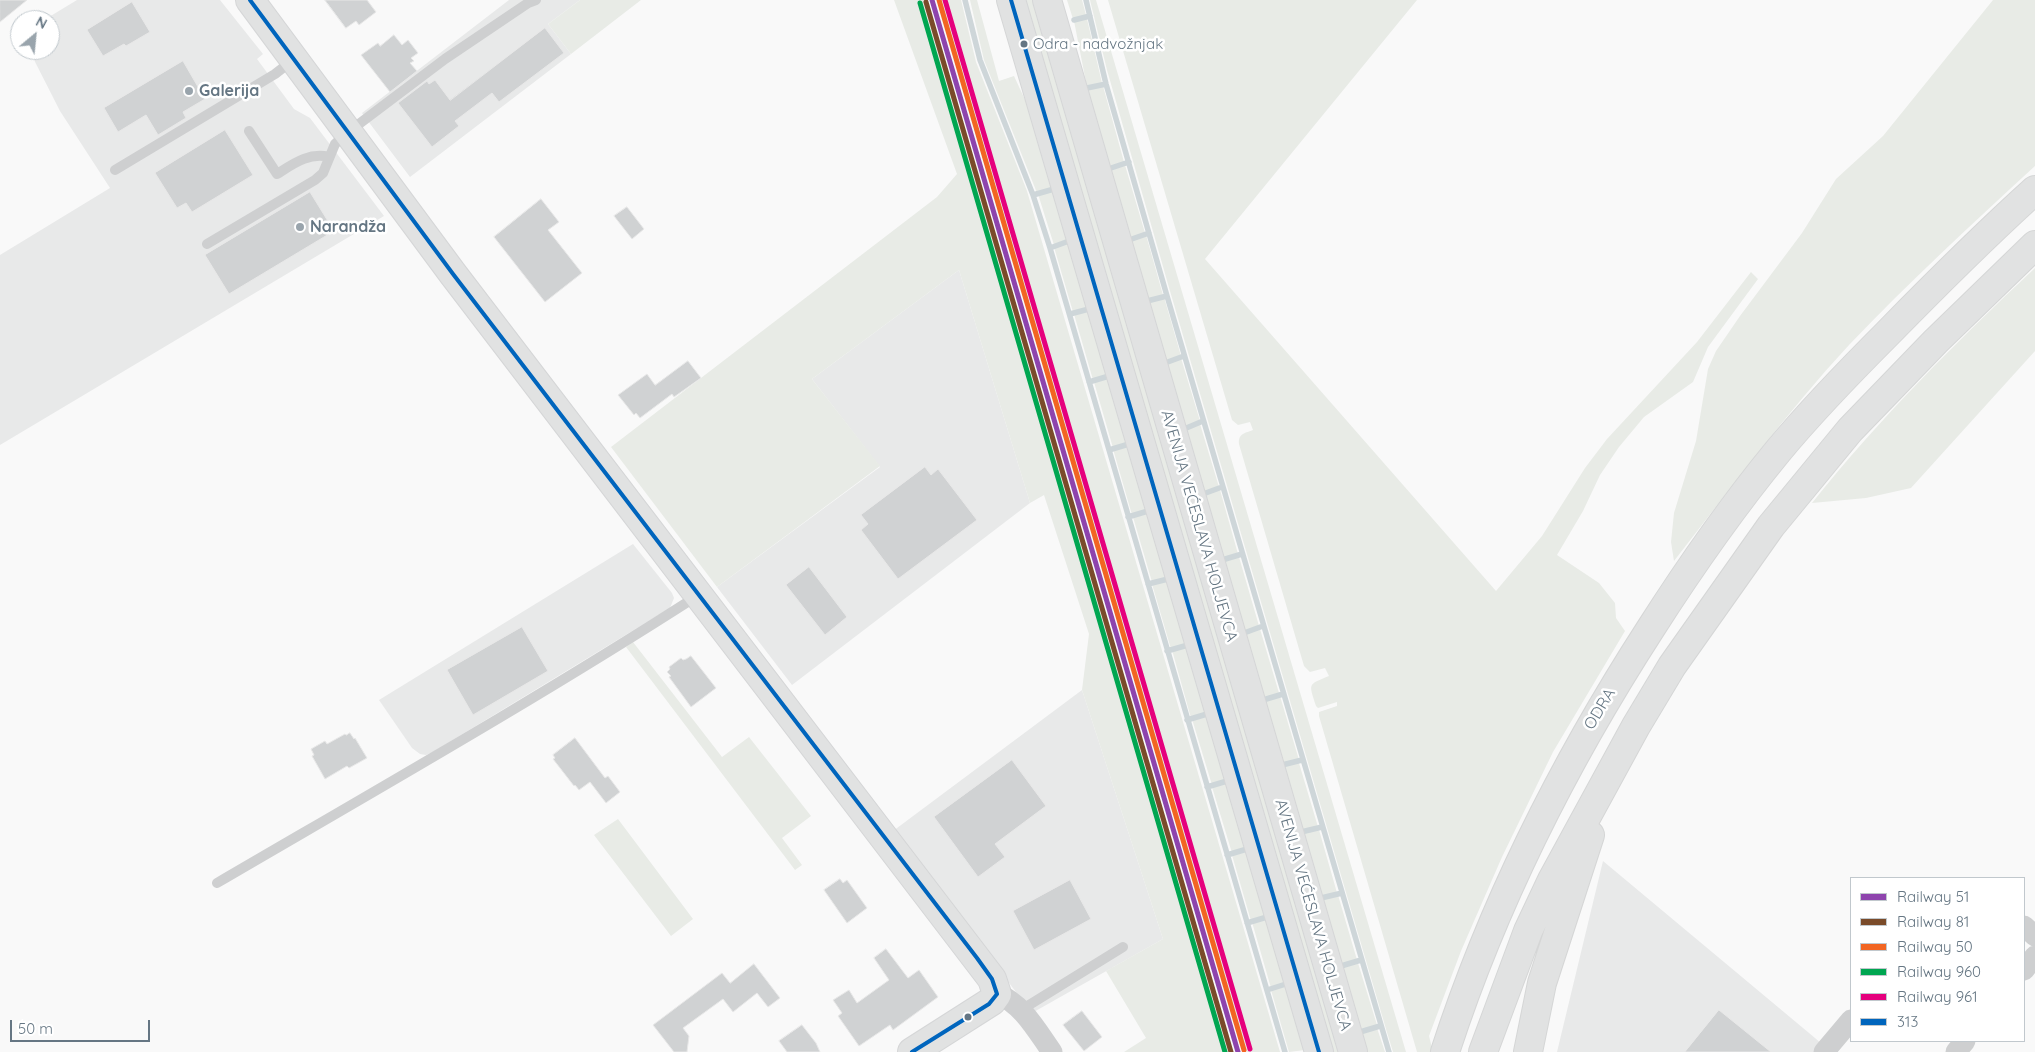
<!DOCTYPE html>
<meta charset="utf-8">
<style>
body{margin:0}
#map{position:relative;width:2035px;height:1052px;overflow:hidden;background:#f9f9f9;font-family:Quicksand,sans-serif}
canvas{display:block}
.legend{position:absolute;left:1850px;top:877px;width:175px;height:165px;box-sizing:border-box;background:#fff;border:1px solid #c1c8cd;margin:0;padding:6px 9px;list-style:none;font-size:15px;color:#657683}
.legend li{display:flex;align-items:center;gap:10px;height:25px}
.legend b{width:25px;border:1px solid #c1c8cd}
.north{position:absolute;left:10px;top:10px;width:50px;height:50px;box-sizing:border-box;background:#fff;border:1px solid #c1c8cd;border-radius:50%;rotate:28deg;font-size:14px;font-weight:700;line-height:20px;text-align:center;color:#657683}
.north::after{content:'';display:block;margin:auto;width:18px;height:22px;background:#99a4ac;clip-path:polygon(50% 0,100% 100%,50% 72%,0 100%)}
.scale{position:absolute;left:10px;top:1020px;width:140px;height:22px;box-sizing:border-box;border:2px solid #657683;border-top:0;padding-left:6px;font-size:15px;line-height:18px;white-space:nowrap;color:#657683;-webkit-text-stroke:4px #fff;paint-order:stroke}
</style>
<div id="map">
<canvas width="2035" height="1052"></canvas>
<ul class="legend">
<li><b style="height:6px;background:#8e44ad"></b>Railway 51</li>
<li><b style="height:6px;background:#7a4b2a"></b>Railway 81</li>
<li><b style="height:6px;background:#f26522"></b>Railway 50</li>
<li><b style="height:6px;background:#00a651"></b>Railway 960</li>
<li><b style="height:6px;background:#e5007d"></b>Railway 961</li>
<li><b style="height:6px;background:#0065bd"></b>313</li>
</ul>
<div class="north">N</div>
<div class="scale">50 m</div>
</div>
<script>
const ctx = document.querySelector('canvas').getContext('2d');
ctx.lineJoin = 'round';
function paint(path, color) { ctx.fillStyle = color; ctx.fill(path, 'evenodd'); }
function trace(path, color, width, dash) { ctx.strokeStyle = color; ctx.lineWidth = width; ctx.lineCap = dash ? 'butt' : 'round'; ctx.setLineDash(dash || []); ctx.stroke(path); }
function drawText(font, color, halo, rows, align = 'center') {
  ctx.font = font + ' Quicksand,sans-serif'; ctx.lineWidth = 5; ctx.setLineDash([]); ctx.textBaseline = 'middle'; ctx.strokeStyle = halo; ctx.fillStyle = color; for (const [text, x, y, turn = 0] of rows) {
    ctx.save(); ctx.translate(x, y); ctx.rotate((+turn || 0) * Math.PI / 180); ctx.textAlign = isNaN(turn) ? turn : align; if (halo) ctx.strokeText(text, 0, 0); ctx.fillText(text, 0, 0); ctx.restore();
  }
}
paint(new Path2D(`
 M77 0H220L263 54 257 59 294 109 310 118 384 216 0 445V255L110 188 60 111 29 50H50V20H44Z
 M509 0H580L548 24 571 54 410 177 362 113Z
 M959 270 1030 503 792 685 717 587 880 467 812 379Z
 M633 544 672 593 674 598 670 608 433 752 426 755 420 754 412 748 379 700Z
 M1082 690 1163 939 1032 1013 893 831Z
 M1603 861 1815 1038 1822 1044 1816 1052H1557Z`), '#e8e9e9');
paint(new Path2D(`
 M580 0H641L571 54 548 24Z
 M894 0H924L1088 567 1232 1052H1124L1146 1038 1106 971 1163 939 1082 690 1089 634 1044 495 1030 503 959 270 812 379 880 466 717 587 611 447 937 197 957 174Z
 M940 0H961L976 62 1027 191 1280 1052H1247Z
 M970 0H977L999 81 1014 76 1033 117 1054 187 1037 193 984 60Z
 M1024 0H1035L1342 1052H1330Z
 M1067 0H1082L1086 15 1073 19Z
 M1090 0H1096L1406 1052H1393L1386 1029 1170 291 1107 70Z
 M1108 0H1417L1205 259 1496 591 1542 536 1585 468 1607 439 1697 342 1751 272 1758 279 1708 347 1693 382 1644 417 1619 447 1600 475 1583 511 1557 555 1599 583 1615 603 1616 618 1625 631 1553 752 1502 857 1461 951 1429 1036 1433 1052H1417L1319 716V712L1337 706V702L1318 708 1316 706C1309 683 1307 685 1329 676L1325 668 1310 672 1304 666 1239 444C1238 433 1246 433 1253 430L1250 422 1238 425 1232 420Z
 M1993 0H2035V166C1972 224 1908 283 1849 345 1786 413 1731 488 1674 561L1671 542 1674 513 1696 441 1708 369 1716 351 1740 316 1802 233 1836 179 1883 136Z
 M1087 19 1102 83 1087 87 1074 21Z
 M1103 86 1124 162 1108 167 1088 96V89Z
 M1125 165 1145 233 1129 238 1108 170Z
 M1055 190 1069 240 1054 245 1038 194Z
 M1146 235 1163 295 1147 299 1129 241Z
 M1070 242 1088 307 1073 312 1054 247Z
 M2035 268V351L1911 488 1866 498 1812 503C1880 418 1956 342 2035 268Z
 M1164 297 1181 356 1165 361 1147 303Z
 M1090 310 1108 375 1093 380 1074 314Z
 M1181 358 1200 421 1184 427 1165 365Z
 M1110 377 1128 443 1113 448 1094 382Z
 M1200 424 1219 487 1203 493 1184 430Z
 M1129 445 1147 510 1132 515 1113 449Z
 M1220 490 1238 554 1222 559 1203 496Z
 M1149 512 1167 577 1152 582 1133 517Z
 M1239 557 1259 626 1244 632 1223 562Z
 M1169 579 1187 643 1171 649 1152 584Z
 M1260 629 1279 693 1263 698 1244 635Z
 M633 642 722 757 749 737 811 816 782 838 802 865 795 870 626 647Z
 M1188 646 1207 712 1191 718 1172 650Z
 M1280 696 1299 760 1284 764H1282L1263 701Z
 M1208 715 1227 780 1212 785 1192 719Z
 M1299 763 1318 827 1303 831 1282 767Z
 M1228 782 1246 848 1232 853 1212 787Z
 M618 819 693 919 671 936 594 835Z
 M1319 830 1337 893 1321 897 1302 834Z
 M1248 851 1266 916 1251 921 1232 855Z
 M1338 895 1357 960 1341 965 1321 900Z
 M1268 918 1285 983 1271 988 1252 922Z
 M1358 963 1377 1025 1360 1031 1341 968Z
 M1287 985 1305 1050 1289 1052 1271 990Z
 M1377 1028 1385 1052H1366L1360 1034Z`), '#e8ebe6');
trace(new Path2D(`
 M965 0 980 60 1033 195 1050 248 1285 1052
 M1086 0 1106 84 1167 296 1389 1052
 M1074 20 1090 16
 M1087 88 1106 84
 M1108 169 1129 162
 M1033 195 1054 189
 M1129 240 1149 233
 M1050 248 1069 241
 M1147 301 1167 296
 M1070 314 1089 309
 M1165 363 1184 356
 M1089 382 1109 376
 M1184 429 1203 421
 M1109 450 1129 444
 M1203 494 1222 487
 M1128 517 1148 511
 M1222 560 1242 554
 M1148 584 1168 579
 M1244 633 1263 626
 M1167 651 1188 645
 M1263 700 1283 694
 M1187 720 1207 714
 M1282 765 1302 760
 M1207 787 1227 781
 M1301 832 1322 827
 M1227 855 1247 849
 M1321 898 1342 893
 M1247 923 1267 917
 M1341 966 1361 960
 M1267 990 1286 984
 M1360 1032 1380 1026`), '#ced6d9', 5.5);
const building = new Path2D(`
 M0 0H27L0 22Z
 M325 0H367L376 12 359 25 356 21 346 28Z
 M132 2 150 32 126 46 124 44 103 56 87 30Z
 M545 28 564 53 499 102 492 93 455 121 459 126 432 147 398 103 427 81 429 84 435 80 450 100Z
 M394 35 402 45 408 40 418 53 411 58 414 61 410 63 417 71 390 92 361 55 378 43 380 46Z
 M183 61 205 99 183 112 186 118 158 135 146 115 118 132 104 108Z
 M225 130 253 175 192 212 186 203 177 208 155 173Z
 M310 192 334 231 229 294 205 255Z
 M541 199 559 222 548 230 582 273 545 302 494 237Z
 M627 207 644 229 632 239 614 216Z
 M688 361 701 378 674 397 672 394 640 418 636 413 634 415 618 395 647 374 655 385Z
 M925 467 931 475 938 469 977 520 898 579 861 530 868 524 861 515Z
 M809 567 847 617 825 635 786 585Z
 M522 627 548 671 473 715 447 670Z
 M691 656 716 688 691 707 669 677 671 676 667 672 670 669 669 667 681 658 683 660 686 659Z
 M350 733 354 739 355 738 367 758 349 768 347 766 325 779 312 756 314 755 311 749 325 741 327 744 345 734 346 735Z
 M575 738 605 778 608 776 620 792 606 803 590 782 579 790 575 785 574 786 553 759 555 758 553 755Z
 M1012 760 1046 806 995 844 1005 857 978 877 934 817Z
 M840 879 843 883 847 880 867 908 847 923 824 890Z
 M1070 880 1091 919 1034 950 1013 911Z
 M886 949 908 978 919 970 938 997 893 1030 890 1025 859 1046 838 1016 842 1013 833 1000 849 990 857 1003 889 980 874 958Z
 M754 964 780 998 768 1007 757 993 733 1012 723 999 683 1028 689 1036 687 1052H674L653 1025 722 973 730 983Z
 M1719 1010 1771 1052H1685Z
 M1082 1011 1102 1037 1084 1051 1063 1025Z
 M802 1025 816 1043 820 1052H787L779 1041Z`);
paint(building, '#d0d2d3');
trace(building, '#e8e8e8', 1);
const secondary = new Path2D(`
 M250 0 453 274 992 979 997 994 992 1001 912 1052
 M1011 0 1319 1052
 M1047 0 1353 1052`);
const highway = new Path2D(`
 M1445 1052C1494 901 1565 761 1651 628 1690 567 1732 507 1778 451 1812 410 1849 372 1887 334 1935 285 1984 236 2035 190
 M1483 1052 1528 931 1552 880 1636 726 1672 666 1771 526 1850 430 1936 341 2035 245
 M1528 1052 1542 983 1590 835`);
trace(secondary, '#d5d6d7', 30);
trace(highway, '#d5d6d6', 30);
trace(new Path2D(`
 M249 131 277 174C293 164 309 152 329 157
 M115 170 275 74 293 60
 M207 244 315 180 323 173 335 144 347 133 445 59 528 3 536 0
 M217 883C378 789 540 697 697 596
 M1021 1010 1123 947`), '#cecfd0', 10);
trace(new Path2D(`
 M2024 926 2035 936
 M2024 970 2035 956
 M997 994C1022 1003 1037 1031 1052 1052
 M1824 1052 1851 1020
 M1956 1052 1965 1041`), '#cecfd0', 21);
trace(secondary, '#e1e2e2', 28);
trace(highway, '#e1e2e2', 28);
trace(new Path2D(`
 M250 0 453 274 977 958 992 979 997 994
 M1011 0 1319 1052
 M912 1052 989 1004 997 994`), '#0065bd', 4);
trace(new Path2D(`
 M932 0 1238 1052`), '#8e44ad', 5);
trace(new Path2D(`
 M926 2 1231 1052`), '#7a4b2a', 5);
trace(new Path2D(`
 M939 0 1244 1050`), '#f26522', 5);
trace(new Path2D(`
 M920 3 1225 1052`), '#00a651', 5);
trace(new Path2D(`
 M945 0 1250 1049`), '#e5007d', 5);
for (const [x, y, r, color] of [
 [1024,44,4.5,"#657683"],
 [189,91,5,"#99a4ac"],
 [300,227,5,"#99a4ac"],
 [968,1017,4.5,"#657683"]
]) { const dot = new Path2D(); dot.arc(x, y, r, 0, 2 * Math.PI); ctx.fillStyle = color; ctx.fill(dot); trace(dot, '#fff', 2); }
drawText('15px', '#657683', '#fff', [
 ["Odra - nadvožnjak",1033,44]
], 'left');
drawText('bold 16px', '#657683', '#fff', [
 ["Galerija",199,91],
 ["Narandža",310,227]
], 'left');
drawText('16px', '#657683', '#fff', [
 ["AVENIJA VEĆESLAVA HOLJEVCA",1199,526,74],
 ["ODRA",1600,709,-59],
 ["AVENIJA VEĆESLAVA HOLJEVCA",1313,915,74]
]);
</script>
